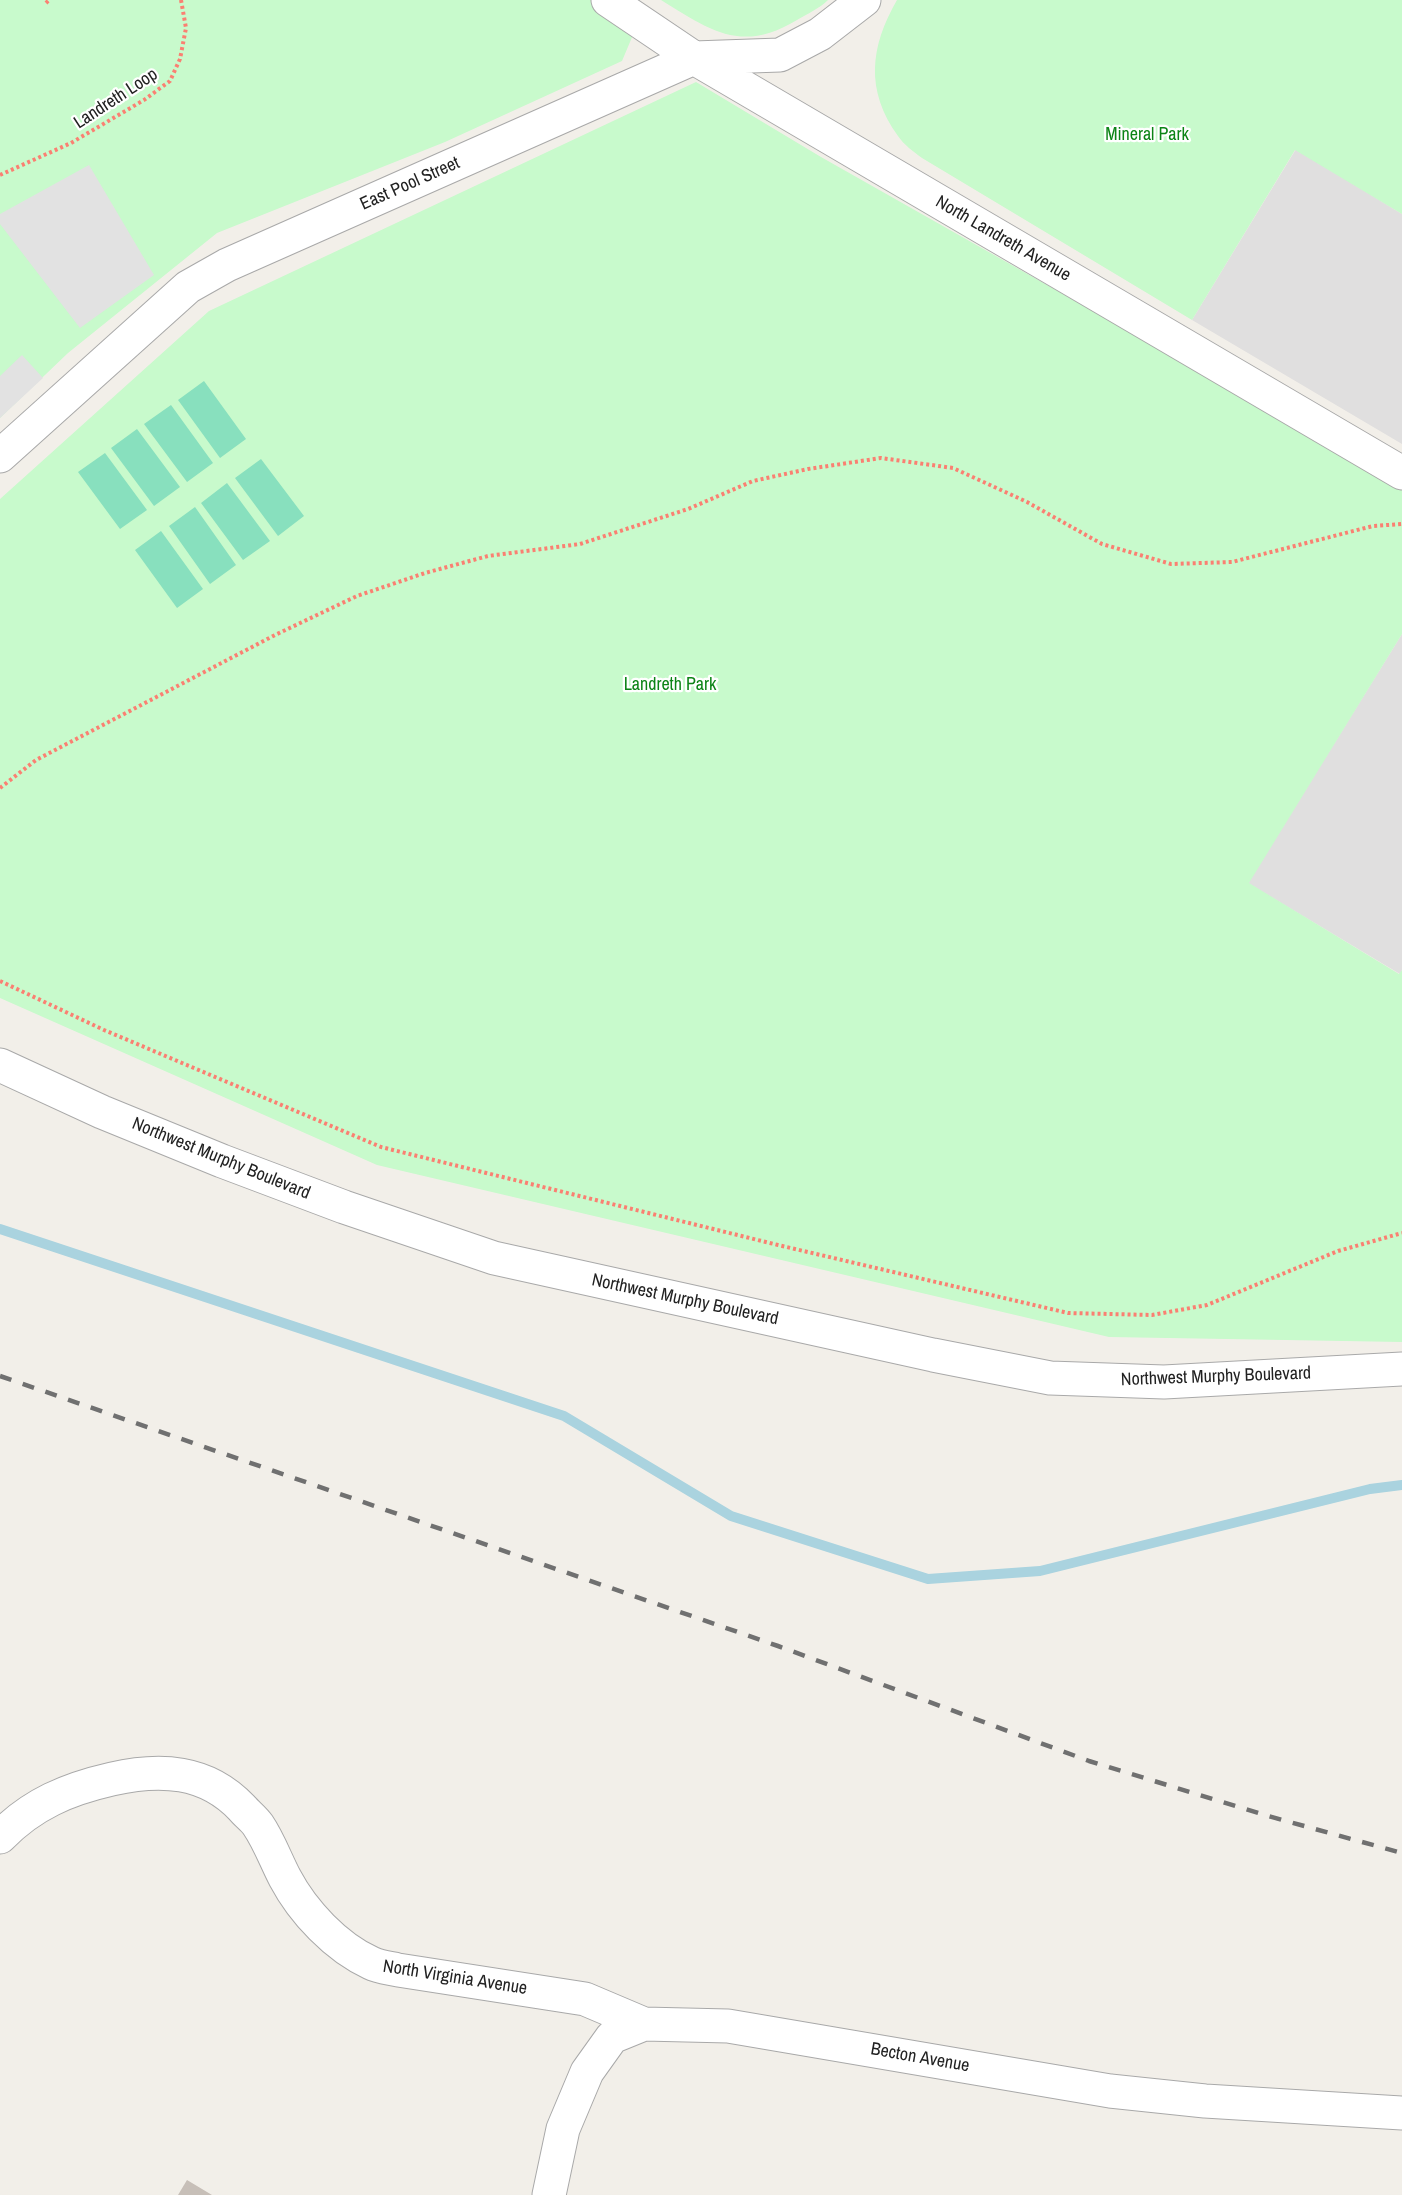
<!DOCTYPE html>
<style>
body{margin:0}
canvas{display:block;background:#f2efe9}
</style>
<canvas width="1402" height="2195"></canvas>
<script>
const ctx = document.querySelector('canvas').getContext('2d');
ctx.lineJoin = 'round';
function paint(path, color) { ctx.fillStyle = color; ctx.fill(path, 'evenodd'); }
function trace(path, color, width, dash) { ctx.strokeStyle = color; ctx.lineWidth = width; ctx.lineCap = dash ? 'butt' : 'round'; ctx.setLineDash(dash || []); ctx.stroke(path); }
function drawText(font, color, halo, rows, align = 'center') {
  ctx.font = font + ' "Archivo Narrow",sans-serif'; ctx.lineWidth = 4.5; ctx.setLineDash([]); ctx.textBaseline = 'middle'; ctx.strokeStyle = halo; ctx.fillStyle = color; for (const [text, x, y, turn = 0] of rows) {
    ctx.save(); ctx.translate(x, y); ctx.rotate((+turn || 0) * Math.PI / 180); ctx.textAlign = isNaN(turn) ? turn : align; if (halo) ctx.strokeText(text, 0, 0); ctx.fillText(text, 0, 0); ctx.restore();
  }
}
paint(new Path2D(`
 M1296 149 1402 214V444L1192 320Z
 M1402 634V970L1400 974 1248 883Z`), '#e0dfdf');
paint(new Path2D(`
 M0 0H608L638 23 622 61 445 142 217 233 68 353 0 418Z
 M661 0H828C820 8 807 14 797 20 741 54 710 30 661 0Z
 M897 0H1402V214L1295 150 1192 320 922 158C914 152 904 145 898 136 865 90 870 47 897 0Z
 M696 82 821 157 1402 486V634L1249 883 1399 974 1402 970V1342L1109 1337 377 1165 0 998V499L209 311Z`), '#c8facc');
paint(new Path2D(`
 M204 381 246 439 220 458 178 400Z
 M171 405 213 463 187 482 144 424Z
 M137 429 180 487 154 506 111 448Z
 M105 453 147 510 120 529 78 472Z
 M261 459 304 516 278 536 235 478Z
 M227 483 270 541 243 560 201 503Z
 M195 507 236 565 210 584 169 526Z
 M161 531 203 589 177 608 135 550Z`), '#88e0be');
paint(new Path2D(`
 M89 165 154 275 80 328 0 224V214Z
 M22 355 43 378 0 418V376Z`), '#e2e2e2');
trace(new Path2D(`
 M0 1229 564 1416 731 1516 928 1579 1040 1571 1370 1489 1402 1485`), '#aad3df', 10);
paint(new Path2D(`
 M187 2180 212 2195H178Z`), '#c7bfb8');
const minor = new Path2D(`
 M608 0 694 58 1402 473
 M0 456 188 287 227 265 694 58 780 55 820 34 864 0
 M0 1065 102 1112 222 1161 344 1207 494 1258 933 1355 1050 1378 1164 1382 1402 1369
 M0 1837C32 1804 68 1789 112 1779 160 1768 206 1770 242 1808 247 1814 254 1819 258 1825 269 1841 276 1861 285 1878 303 1912 336 1947 371 1963 379 1967 389 1968 398 1970L585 1999 644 2024
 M549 2195 563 2129 587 2072 612 2037 644 2024 728 2026 1110 2091 1205 2101 1402 2113`);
trace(minor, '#a9a9a9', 35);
trace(new Path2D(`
 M46 3 49 0
 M0 175 71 143 144 100 170 81 180 59 186 28 181 0
 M0 788 36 760 275 635 357 596 425 573 488 556 580 544 688 509 753 481 808 469 881 458 953 468 1027 502 1102 544 1171 564 1232 562 1373 526 1402 524
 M0 981 104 1030 381 1147 778 1245 1068 1313 1152 1315 1207 1305 1338 1251 1402 1233`), '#fa8072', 4, [3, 3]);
trace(minor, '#fff', 33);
trace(new Path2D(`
 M0 1376 778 1646 1089 1761 1268 1816 1402 1853`), '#707070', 4.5, [12, 12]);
drawText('18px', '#222', '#fff', [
 ["Landreth Loop",116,99,-33],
 ["East Pool Street",410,184,-24],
 ["North Landreth Avenue",1003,239,30],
 ["Northwest Murphy Boulevard",221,1159,22],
 ["Northwest Murphy Boulevard",685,1300,12],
 ["Northwest Murphy Boulevard",1216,1377,-2],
 ["North Virginia Avenue",455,1978,9],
 ["Becton Avenue",920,2058,10]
]);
drawText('18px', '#0c8416', '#fff', [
 ["Mineral Park",1147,135],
 ["Landreth Park",670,685]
]);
</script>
